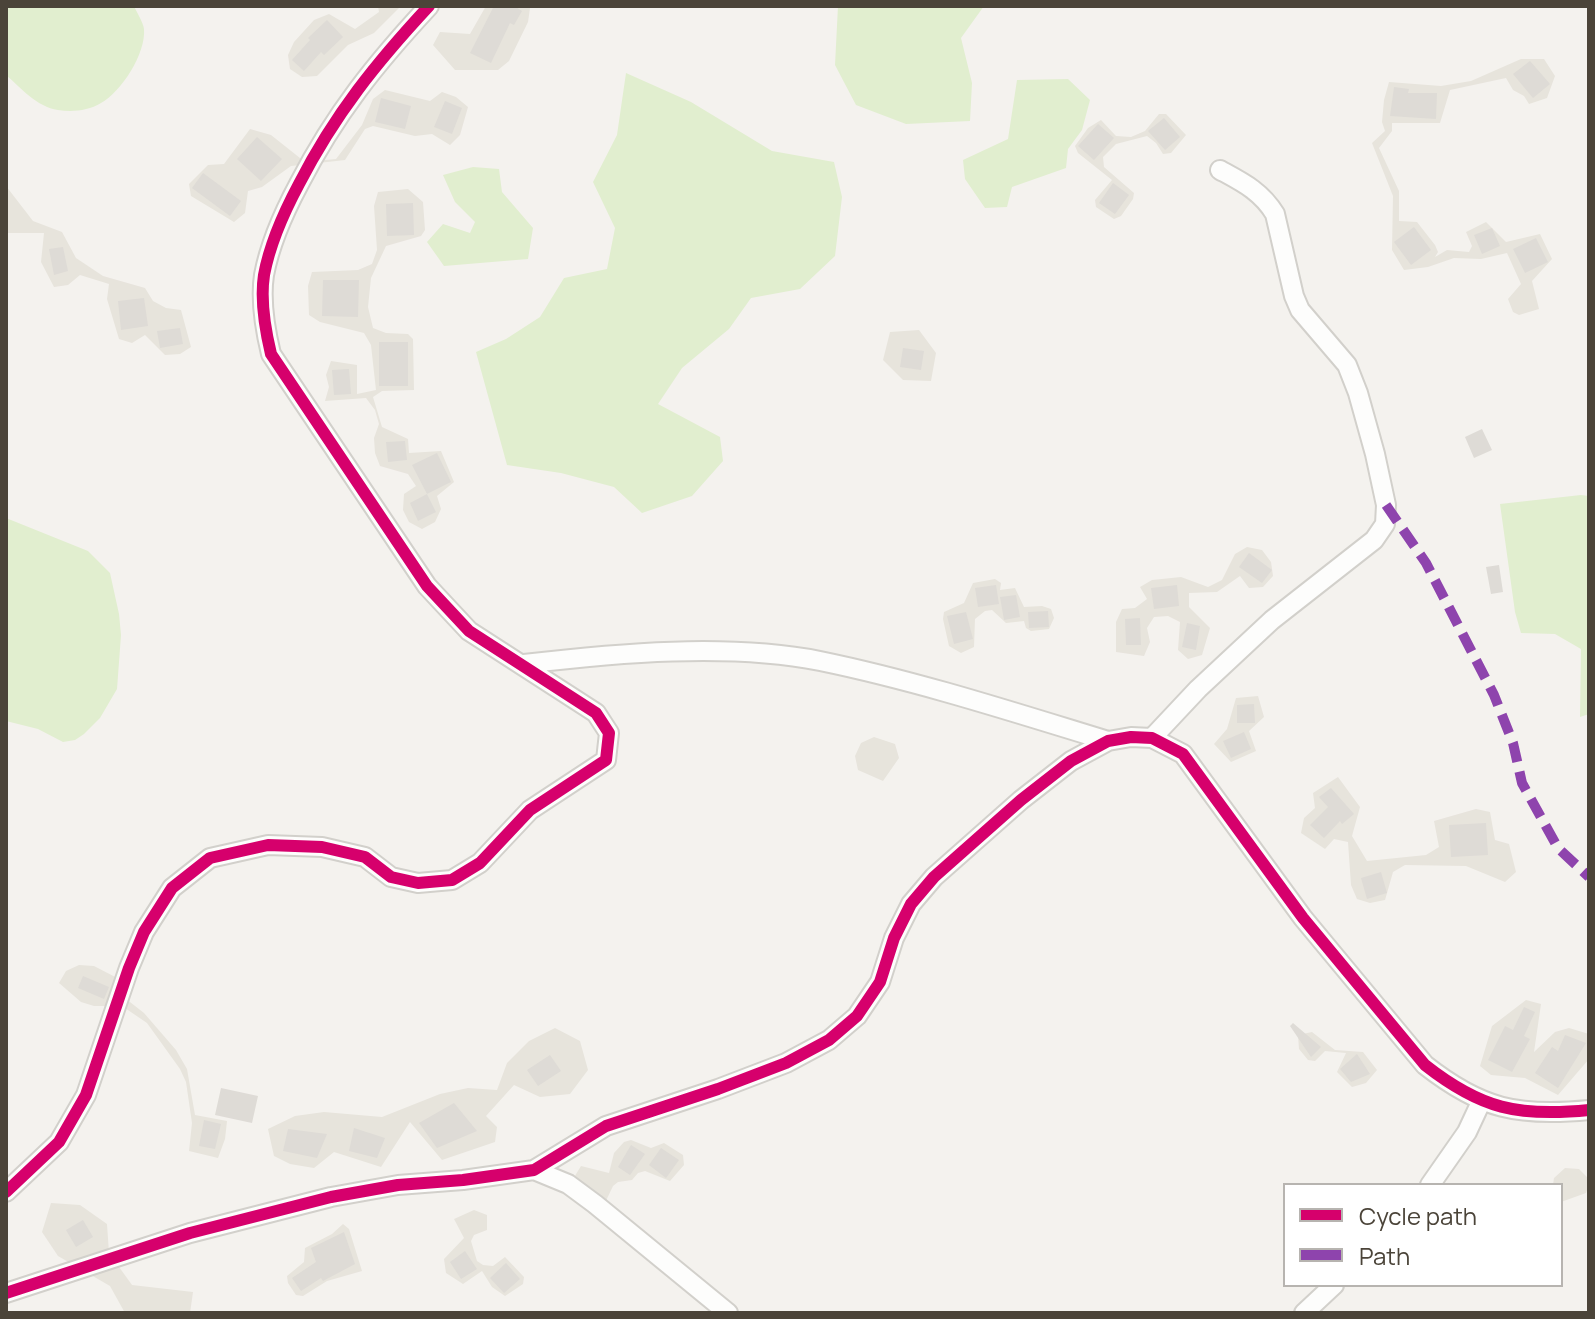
<!DOCTYPE html>
<style>
body{margin:0}
#map{position:relative;width:1595px;height:1319px;overflow:hidden;background:#f4f2ee;font-family:Manrope,sans-serif}
canvas{display:block}
.frame{position:absolute;inset:0;border:8px solid #4b4439;pointer-events:none}
.legend{position:absolute;left:1283px;top:1183px;width:280px;height:104px;box-sizing:border-box;background:#fff;border:2px solid #b7b4b0;margin:0;padding:10px 14px;list-style:none;font-size:24px;color:#4b4439}
.legend li{display:flex;align-items:center;gap:16px;height:40px}
.legend b{width:40px;border:2px solid #b7b4b0}
</style>
<div id="map">
<canvas width="1595" height="1319"></canvas>
<div class="frame"></div>
<ul class="legend">
<li><b style="height:10px;background:#d6006c"></b>Cycle path</li>
<li><b style="height:10px;background:#8e44ad"></b>Path</li>
</ul>
</div>
<script>
const ctx = document.querySelector('canvas').getContext('2d');
ctx.lineJoin = 'round';
function paint(path, color) { ctx.fillStyle = color; ctx.fill(path, 'evenodd'); }
function trace(path, color, width, dash) { ctx.strokeStyle = color; ctx.lineWidth = width; ctx.lineCap = dash ? 'butt' : 'round'; ctx.setLineDash(dash || []); ctx.stroke(path); }
paint(new Path2D(`
 M378 6H401L374 33 348 45 317 76 302 77 290 69 288 55 294 42 314 20 329 14 355 29 379 12Z
 M486 6 530 8 528 22 509 61 498 70H455L433 45 440 32 470 34Z
 M1521 59H1544L1555 76 1547 98 1529 104 1524 96 1513 90 1506 78 1450 90 1440 123H1392V131L1379 148 1399 191V221L1417 222 1435 245 1438 252 1435 257 1447 250 1469 252 1472 246 1466 232 1486 222 1506 242 1540 234 1552 259 1532 281 1539 309 1519 315 1513 312 1508 299 1521 284 1507 253 1481 259 1454 258 1428 267 1404 270 1392 250 1393 196 1372 143 1385 131 1382 122 1384 100 1389 82 1441 86 1471 81Z
 M385 90 430 101 442 92 456 97 468 107 460 135 450 145 432 134 415 136 373 126 365 129 345 160 291 166 262 187 248 191 245 213 234 222 191 196 189 184 208 165 224 164 250 129 271 135 305 162 336 159 362 125 373 99Z
 M1159 114H1166L1186 135 1171 153 1163 154 1156 143 1147 136 1116 144 1103 157 1104 167 1134 193 1133 199 1121 216 1114 219 1096 207 1095 200 1112 180 1078 153 1075 146 1088 128 1101 120 1116 136 1131 137 1145 131Z
 M6 186 33 221 62 232 76 258 103 276 145 288 153 301 166 308 181 310 191 347 180 354 165 355 145 335 132 343 119 339 107 299 109 284 80 275 68 285 54 287 41 262 44 233H6Z
 M408 189 423 202 425 230 421 236 386 246 371 278 368 307 373 328 386 333 408 334 413 339 414 390 382 391 373 397 382 427 408 439 409 453 441 451 454 482 437 496 441 509 435 522 422 529 409 522 403 510 404 494 416 486 408 474 380 466 375 453 374 438 379 424 375 410 366 398 325 401 329 387 326 375 331 361 357 365V394L376 390 371 345 364 333 320 322 309 315 308 286 312 272 358 270 372 264 377 250 374 206 378 192Z
 M919 330 936 353 931 381 903 380 883 360 890 332Z
 M1247 547 1262 550 1271 562 1273 576 1263 587 1249 588 1240 576 1217 592 1189 593V607L1210 628 1202 655 1188 659 1178 650 1180 622 1168 616 1154 617 1147 628 1150 642 1144 656 1116 652V622L1122 609 1135 608 1147 599 1140 587 1152 580 1181 577 1208 587 1222 580 1235 554Z
 M995 579 1001 583 1000 590 1015 588 1024 607 1042 606 1051 609 1054 618 1049 629 1031 631 1026 628 1024 621 1006 623 992 610 985 611 975 619 974 647 961 653 949 646 943 619 944 612 964 603 973 583Z
 M1258 696 1264 717 1249 731 1256 751 1231 762 1214 744 1227 729 1236 698Z
 M874 737 895 744 899 758 883 781 858 770 855 756 861 743Z
 M1338 777 1360 807 1352 836 1367 861 1426 855 1439 847 1434 821 1476 809 1490 812 1495 840 1509 844 1516 872 1505 882 1466 866 1405 865 1393 872 1385 900 1370 903 1357 899 1351 885 1348 842 1334 839 1325 849 1301 833 1304 818 1315 808 1313 793Z
 M79 965 94 966 121 980V995L144 1013 176 1050 187 1069 195 1115 227 1121 225 1139 218 1158 189 1151 192 1123 186 1082 180 1069 147 1023 122 1006H94L81 1002 59 983 66 971Z
 M1526 1000 1541 1004 1534 1052 1555 1032 1569 1028 1589 1034V1059L1558 1095 1525 1078 1491 1075 1480 1066 1492 1026Z
 M555 1028 580 1041 588 1070 570 1094 540 1097 514 1085 486 1116 497 1127 495 1142 442 1160 410 1122 381 1167 334 1152 314 1168 290 1164 274 1156 268 1129 295 1116 324 1112 382 1117 440 1094 468 1088 497 1090 507 1063 529 1041Z
 M1312 1032 1335 1050 1363 1052 1377 1070 1366 1083 1352 1087 1337 1072 1346 1053 1325 1051 1315 1061 1308 1060 1299 1049 1298 1035Z
 M631 1140 651 1148 664 1143 683 1155 684 1165 670 1181 645 1171 638 1173 632 1180 618 1182 613 1186 603 1207 570 1184 581 1166 609 1173 614 1153 624 1142Z
 M1565 1168 1579 1169 1589 1179V1184L1586 1193 1561 1202V1185H1553L1554 1178Z
 M51 1203 80 1205 107 1224 109 1253 132 1285 193 1292 190 1313H125L110 1286 58 1256 42 1232Z
 M474 1210 487 1215V1230L474 1235 471 1241 477 1261 483 1265 493 1266 505 1257 524 1277 523 1284 505 1296 492 1287 482 1271 463 1284 446 1273 444 1259 464 1238 454 1219Z
 M343 1224 349 1229 362 1271 327 1281 303 1296 296 1295 288 1283 287 1276 304 1262 305 1248 332 1234Z`), '#e7e4dc');
paint(new Path2D(`
 M6 6H134C137 13 143 22 144 29 146 54 121 92 101 103 88 111 72 112 58 110 37 107 21 88 6 75Z
 M838 6H984L961 38 972 83 970 121 906 124 856 105 835 65Z
 M626 73 691 102 772 151 834 162 842 197 835 256 800 289 751 298 729 329 682 368 658 404 720 437 723 461 692 496 642 513 614 487 561 473 507 465 476 352 506 339 540 317 564 278 607 269 615 228 593 182 617 135Z
 M1068 79 1090 100 1082 130 1068 149 1066 168 1012 187 1007 207 985 208 965 179 963 160 1008 139 1017 80Z
 M473 167 499 169 502 192 533 228 528 259 444 266 427 242 443 224 470 233 475 222 455 202 443 175Z
 M1581 495 1589 496V714L1580 717 1581 649 1555 634 1521 633 1515 612 1500 504Z
 M6 518 88 551 110 573 119 614 121 635 117 689 100 718 84 734 75 740 63 742 38 729 6 721Z`), '#e1eecf');
paint(new Path2D(`
 M494 6H514L522 11 514 25 510 23 491 63 470 53Z
 M327 20 343 37 324 55 321 52 304 71 292 60 310 40 308 38Z
 M1530 61 1550 84 1533 98 1513 74Z
 M1394 87 1409 89 1408 93H1437L1436 119 1390 116Z
 M381 98 411 106 405 129 375 122Z
 M445 101 462 108 452 134 434 127Z
 M1164 118 1180 137 1165 150 1148 131Z
 M1098 124 1114 138 1094 160 1078 146Z
 M257 137 282 159 261 181 237 159Z
 M203 173 241 201 230 216 192 188Z
 M1113 183 1129 195 1115 214 1099 203Z
 M413 203 414 235 387 236 386 204Z
 M1414 227 1431 250 1411 265 1394 242Z
 M1492 228 1500 246 1482 254 1474 235Z
 M1536 238 1548 262 1525 273 1513 249Z
 M63 247 68 271 54 275 49 249Z
 M323 280H359L358 317 322 316Z
 M144 298 148 326 121 330 118 301Z
 M180 328 183 344 160 348 157 331Z
 M379 342H408V386H379Z
 M903 348 924 351 921 370 900 367Z
 M349 369 351 394 334 395 332 370Z
 M1482 429 1492 450 1474 458 1465 437Z
 M405 441 407 460 388 462 386 442Z
 M437 453 451 482 427 494 412 465Z
 M427 494 436 512 418 521 410 503Z
 M1249 553 1272 570 1262 583 1239 567Z
 M1499 565 1503 592 1491 594 1486 567Z
 M996 585 999 604 978 607 975 588Z
 M1177 585 1179 606 1154 609 1151 588Z
 M1016 595 1020 617 1004 620 1000 597Z
 M1048 611 1049 627 1029 628 1028 612Z
 M966 612 973 639 954 644 947 616Z
 M1140 618 1141 645H1126L1125 619Z
 M1187 623 1200 626 1196 650 1182 647Z
 M1254 704 1255 723H1237V705Z
 M1244 732 1251 749 1231 758 1223 741Z
 M1331 788 1354 814 1342 824 1340 821 1324 838 1310 825 1328 807 1319 797Z
 M1486 823 1488 855 1451 857 1449 825Z
 M1381 872 1387 893 1367 899 1361 878Z
 M83 976 109 987 104 999 78 988Z
 M1524 1007 1535 1012 1524 1036 1530 1039 1512 1072 1488 1060 1505 1026 1513 1030Z
 M1293 1023 1321 1047 1311 1057 1290 1026Z
 M1565 1035 1586 1043 1558 1088 1535 1073 1552 1047 1558 1051Z
 M1357 1054 1370 1074 1351 1082 1340 1069Z
 M550 1055 561 1071 538 1086 527 1070Z
 M221 1088 258 1096 252 1123 215 1115Z
 M454 1103 477 1131 437 1148 419 1123Z
 M204 1120 221 1124 215 1149 199 1146Z
 M354 1128 385 1138 377 1158 349 1151Z
 M288 1129 327 1134 317 1158 283 1151Z
 M631 1145 645 1154 630 1175 618 1167Z
 M661 1148 679 1160 666 1178 649 1165Z
 M83 1220 93 1237 76 1247 66 1230Z
 M344 1232 355 1264 323 1281 321 1278 301 1291 292 1278 316 1262 311 1248Z
 M465 1251 477 1269 461 1279 450 1262Z
 M506 1263 520 1279 504 1293 490 1278Z`), '#dedbd6');
const minor = new Path2D(`
 M524 664C617 653 728 643 820 661 917 681 1013 712 1108 741
 M1152 738 1198 689 1272 620 1374 540 1385 524 1386 505 1375 454 1358 393 1347 365 1300 310 1294 296 1275 214C1261 191 1242 182 1220 170
 M534 1170 568 1184 595 1204 728 1313
 M1430 1185 1467 1132 1481 1102
 M6 1192 59 1142 86 1095 129 968 144 932 172 888 210 858 268 845 322 847 365 857 391 877 418 883 452 880 480 863 530 810 606 760 609 733 596 713 469 631 427 586 271 354C265 329 260 301 264 275 270 243 284 212 299 184 335 114 376 63 429 6
 M6 1293 190 1233 331 1197 398 1185 463 1180 534 1170 606 1126 718 1089 786 1063 829 1040 857 1016 880 982 894 938 911 904 934 877 1021 800 1071 761 1108 741 1131 737 1152 738 1183 754 1303 918 1425 1065C1481 1109 1518 1117 1589 1110
 M1304 1313 1334 1285`);
trace(minor, '#d2d0cb', 22);
trace(minor, '#fdfdfc', 18);
trace(new Path2D(`
 M1386 505 1426 563 1494 695 1513 743 1522 783 1558 848 1589 877`), '#8e44ad', 10, [20, 10]);
trace(new Path2D(`
 M6 1192 59 1142 86 1095 129 968 144 932 172 888 210 858 268 845 322 847 365 857 391 877 418 883 452 880 480 863 530 810 606 760 609 733 596 713 469 631 427 586 271 354C265 329 260 301 264 275 270 243 284 212 299 184 335 114 376 63 429 6
 M6 1293 190 1233 331 1197 398 1185 463 1180 534 1170 606 1126 718 1089 786 1063 829 1040 857 1016 880 982 894 938 911 904 934 877 1021 800 1071 761 1108 741 1131 737 1152 738 1183 754 1303 918 1425 1065C1481 1109 1518 1117 1589 1110`), '#d6006c', 12);
</script>
